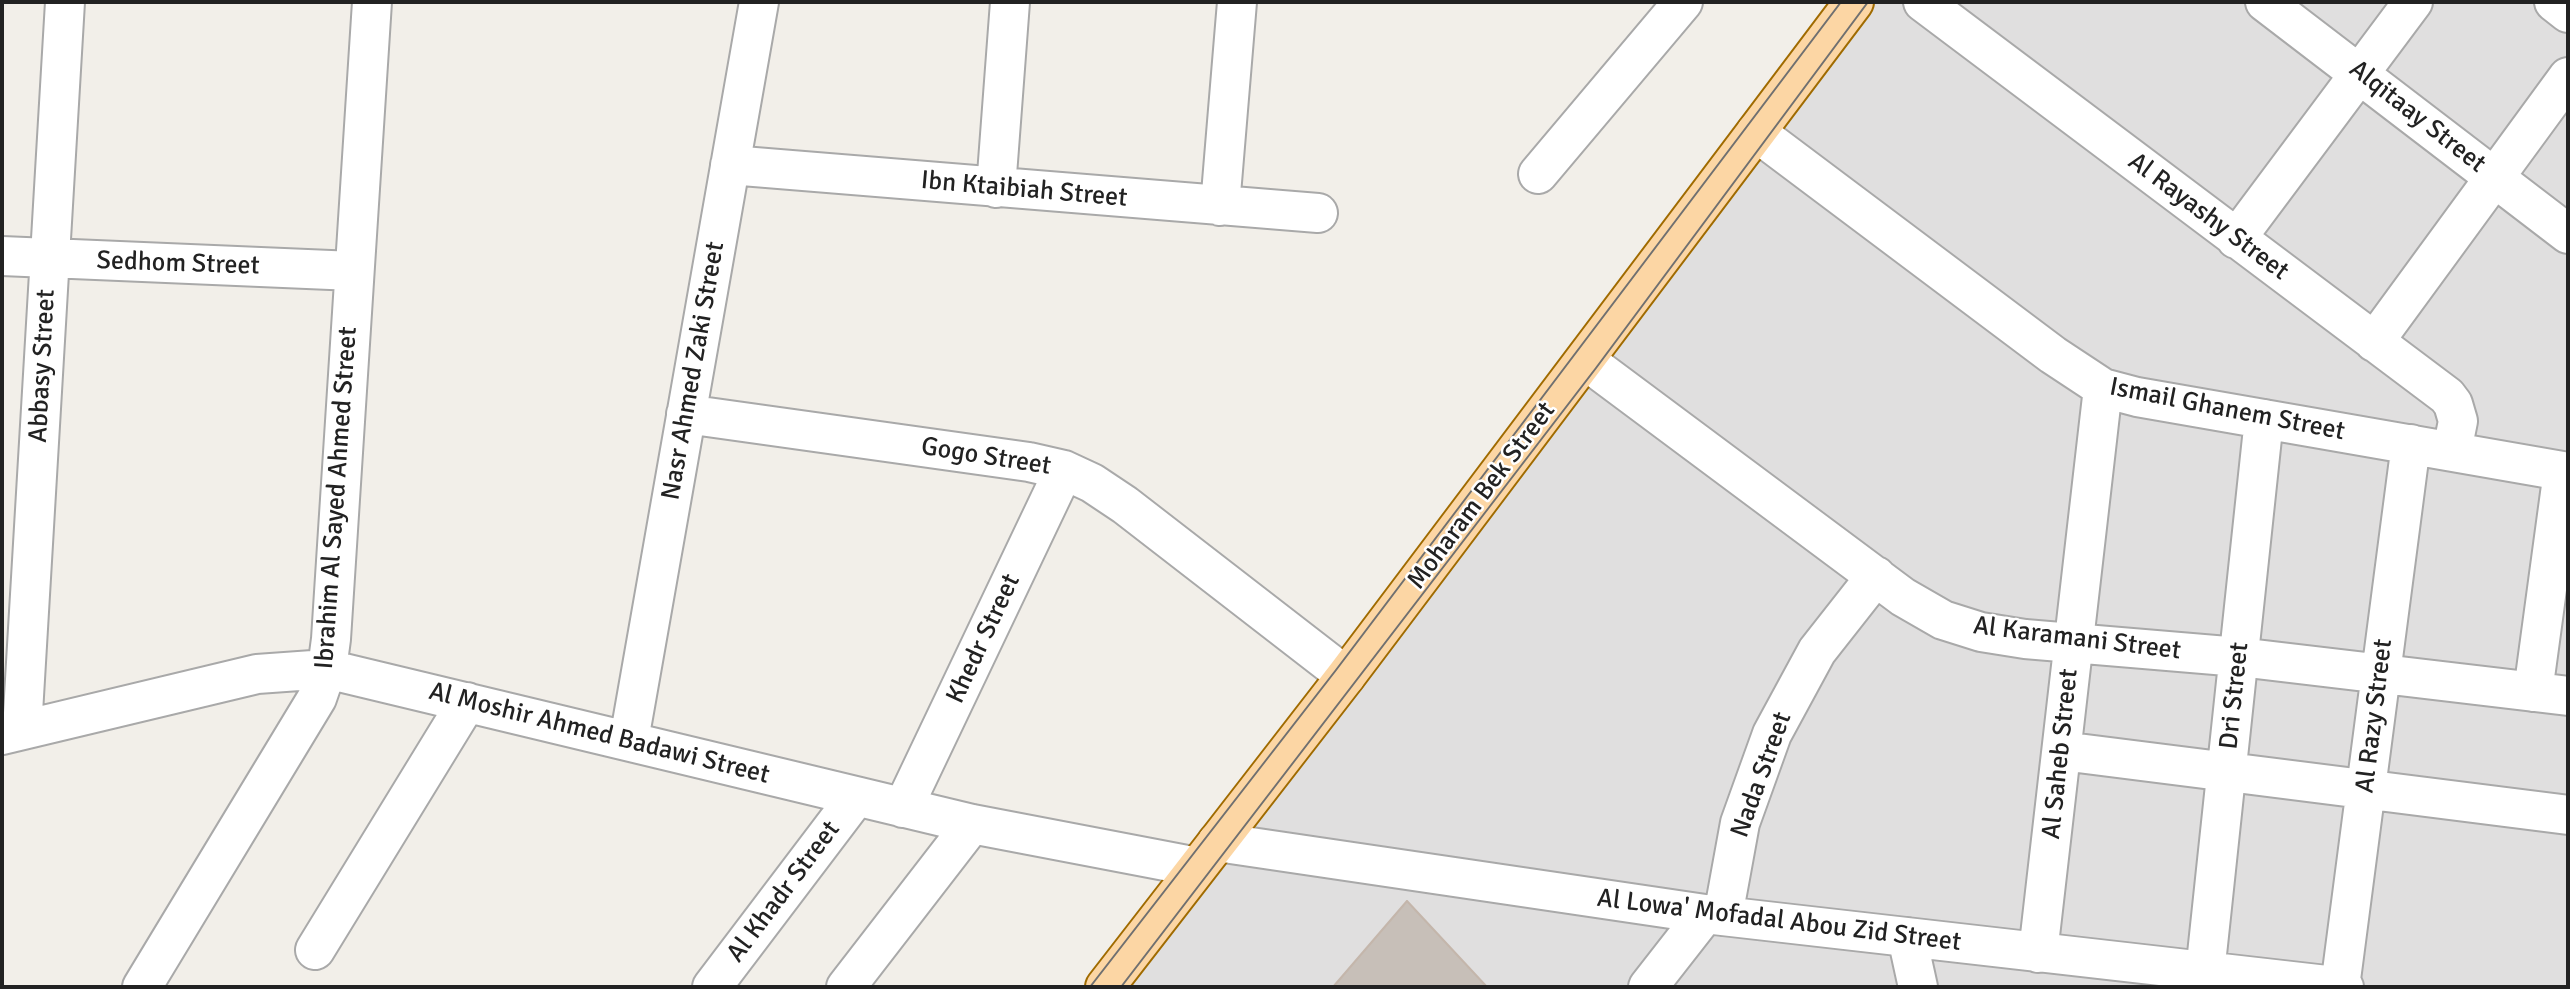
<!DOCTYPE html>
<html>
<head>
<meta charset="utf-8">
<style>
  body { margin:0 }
  #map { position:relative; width:2570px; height:989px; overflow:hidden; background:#f2efe9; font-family:Signika,sans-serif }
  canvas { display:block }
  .frame { position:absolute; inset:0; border:4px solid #222; pointer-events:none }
</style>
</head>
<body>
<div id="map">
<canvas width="2570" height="989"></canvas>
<div class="frame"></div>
</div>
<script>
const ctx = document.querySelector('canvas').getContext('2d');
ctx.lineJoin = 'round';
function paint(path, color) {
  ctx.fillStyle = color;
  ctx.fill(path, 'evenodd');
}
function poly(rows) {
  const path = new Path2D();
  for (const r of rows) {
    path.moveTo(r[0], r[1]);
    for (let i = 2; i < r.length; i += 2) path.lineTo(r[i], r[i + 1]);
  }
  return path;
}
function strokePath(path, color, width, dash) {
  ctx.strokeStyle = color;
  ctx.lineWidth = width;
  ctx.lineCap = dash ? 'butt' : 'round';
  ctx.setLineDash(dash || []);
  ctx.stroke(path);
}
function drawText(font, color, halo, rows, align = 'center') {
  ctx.font = font + ' Signika,sans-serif';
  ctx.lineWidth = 5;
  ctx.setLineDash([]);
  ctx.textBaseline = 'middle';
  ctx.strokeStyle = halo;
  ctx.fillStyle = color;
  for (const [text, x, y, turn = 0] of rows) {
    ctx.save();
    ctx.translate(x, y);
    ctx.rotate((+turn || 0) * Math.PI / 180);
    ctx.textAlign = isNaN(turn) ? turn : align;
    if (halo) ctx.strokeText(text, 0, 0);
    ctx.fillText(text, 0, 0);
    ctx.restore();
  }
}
paint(poly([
  [1877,2,2568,2,2568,987,1120,987,1531,457]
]), '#e0dfdf');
const building = poly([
  [1407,901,1487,987,1333,987,1407,901]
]);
paint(building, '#c7bfb8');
strokePath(building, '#c4b6ab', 2);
const minor = poly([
  [1923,2,2447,396,2453,404,2458,421,2452,451],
  [2265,2,2568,234],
  [2554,2,2568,13],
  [1756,132,2053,355,2103,388,2137,397,2568,472],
  [730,165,1318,213],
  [1538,174,1683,2],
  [996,188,1010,2],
  [1220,206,1237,2],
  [2236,239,2413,2],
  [2,256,354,271],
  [2374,342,2568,77],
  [1585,360,1903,597,1943,620,1981,632,2025,639,2239,657,2568,696],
  [686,414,1029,462,1064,470,1092,483,1125,505,1346,676],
  [2533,692,2563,471],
  [22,730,65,2],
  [2,735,257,674,327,669,972,824,1197,867],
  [629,740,759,2],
  [2062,751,2568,815],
  [903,808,1064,470],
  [1217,842,1705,914,2344,987],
  [1723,916,1740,823,1772,734,1817,651,1876,576],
  [1907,937,1918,987],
  [315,950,467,702],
  [2038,953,2103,388],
  [2205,973,2264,419],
  [142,987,317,698,327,669,331,639,372,2],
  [712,987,856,797],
  [846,987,972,824],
  [1648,987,1705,914],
  [2340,987,2411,444]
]);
const major = poly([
  [1105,987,1346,676,1854,2]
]);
strokePath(minor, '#a9a9a9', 42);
strokePath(major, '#a06b00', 42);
strokePath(minor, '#fff', 38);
strokePath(major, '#fcd6a4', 38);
strokePath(poly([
  [1090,987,1336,670,1841,2],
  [1121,987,1596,368,1868,2]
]), '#707070', 2);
drawText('26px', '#222', '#fff', [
  ["Alqitaay Street",2417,117,38],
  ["Ibn Ktaibiah Street",1024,190,5],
  ["Al Rayashy Street",2208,217,37],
  ["Sedhom Street",178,264,2],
  ["Abbasy Street",43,366,-87],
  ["Nasr Ahmed Zaki Street",694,371,-80],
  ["Ismail Ghanem Street",2227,410,11],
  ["Gogo Street",986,457,9],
  ["Moharam Bek Street",1482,496,-53],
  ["Ibrahim Al Sayed Ahmed Street",337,498,-86],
  ["Khedr Street",984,639,-65],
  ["Al Karamani Street",2077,639,7],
  ["Dri Street",2235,696,-84],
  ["Al Razy Street",2375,716,-83],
  ["Al Moshir Ahmed Badawi Street",599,734,14],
  ["Al Saheb Street",2061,754,-84],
  ["Nada Street",1762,775,-70],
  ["Al Khadr Street",784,892,-53],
  ["Al Lowa' Mofadal Abou Zid Street",1779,921,7]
]);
</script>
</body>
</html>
